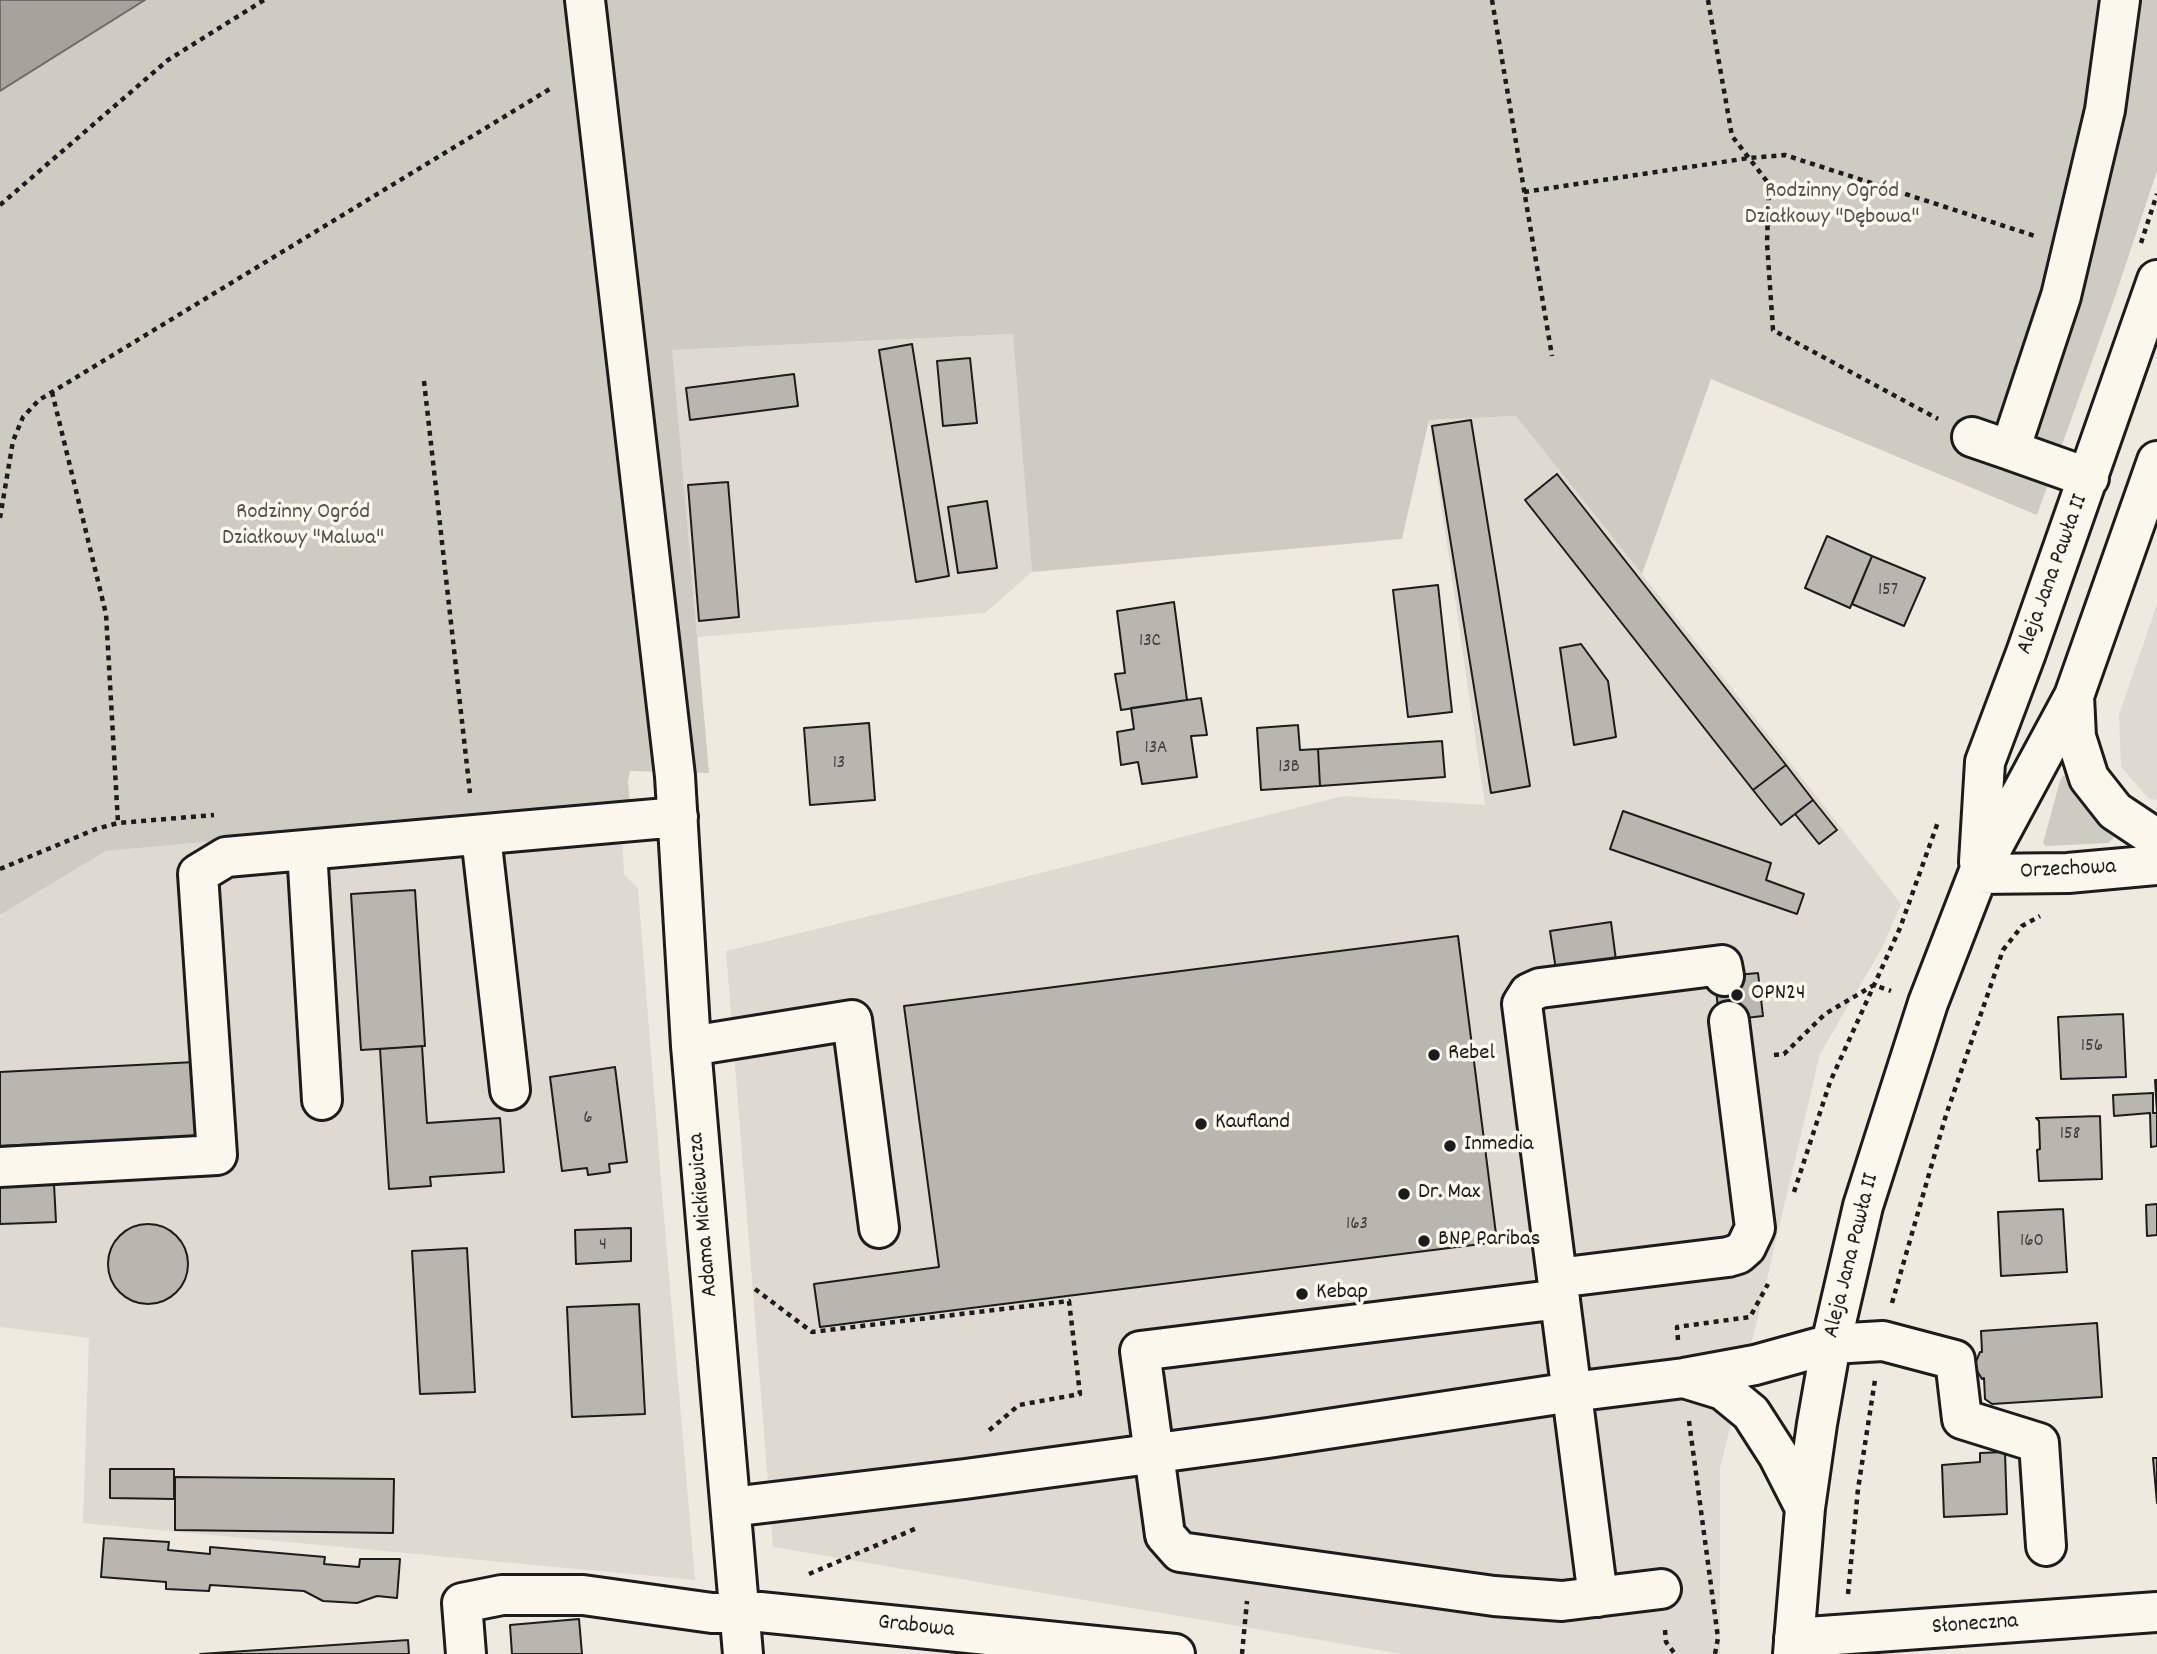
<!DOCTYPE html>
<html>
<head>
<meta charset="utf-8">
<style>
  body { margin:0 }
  canvas { display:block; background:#eeeadf }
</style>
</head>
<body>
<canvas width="2157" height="1654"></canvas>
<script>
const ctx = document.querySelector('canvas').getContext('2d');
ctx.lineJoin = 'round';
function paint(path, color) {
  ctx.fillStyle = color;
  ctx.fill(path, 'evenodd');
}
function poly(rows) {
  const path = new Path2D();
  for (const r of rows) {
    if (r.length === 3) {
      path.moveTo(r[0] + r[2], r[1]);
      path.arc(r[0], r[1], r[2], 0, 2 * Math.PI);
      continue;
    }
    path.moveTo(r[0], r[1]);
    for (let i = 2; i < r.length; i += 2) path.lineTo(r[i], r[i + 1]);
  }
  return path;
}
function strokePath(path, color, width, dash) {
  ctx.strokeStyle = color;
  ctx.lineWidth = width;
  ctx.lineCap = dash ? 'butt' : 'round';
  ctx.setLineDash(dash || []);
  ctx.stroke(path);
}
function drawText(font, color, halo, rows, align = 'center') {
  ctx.font = font + ' Dekko,sans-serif';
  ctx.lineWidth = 7;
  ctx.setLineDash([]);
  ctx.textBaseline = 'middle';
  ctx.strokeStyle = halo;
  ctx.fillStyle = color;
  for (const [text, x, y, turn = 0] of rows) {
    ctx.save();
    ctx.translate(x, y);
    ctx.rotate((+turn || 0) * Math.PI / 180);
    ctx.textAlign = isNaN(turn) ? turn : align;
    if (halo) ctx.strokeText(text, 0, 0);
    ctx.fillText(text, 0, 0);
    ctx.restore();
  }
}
paint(poly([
  [1014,334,1032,572,985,613,697,637,671,350],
  [1516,416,1642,574,1901,904,1882,948,1820,1054,1758,1317,1720,1468,1720,1654,1402,1654,773,1547,726,951,911,906,1343,796,1485,805,1429,420],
  [2157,604,2157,800,2149,799,2121,767,2119,715],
  [621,805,624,874,638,889,662,1193,695,1580,83,1523,89,1338,0,1327,0,915,106,851]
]), '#dedad1');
paint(poly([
  [145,0,2157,0,2157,171,2116,294,2037,515,1711,379,1642,574,1516,416,1429,420,1402,539,1032,572,1013,334,672,350,709,773,630,771,628,781,630,804,106,851,0,915,0,91],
  [2068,775,2093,814,2114,835,2113,839,2108,843,2046,846,2043,843,2060,781,2063,776]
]), '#ceccc2');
const water = poly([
  [0,0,145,0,0,91,0,0]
]);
paint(water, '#a6a39d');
strokePath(water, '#6f6d69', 2);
const building = poly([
  [912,344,949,576,916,582,879,350,912,344],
  [970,358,977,423,943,426,937,361,970,358],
  [794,374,798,406,690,420,686,388,794,374],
  [1471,420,1530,786,1491,793,1432,426,1471,420],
  [1557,474,1786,765,1753,790,1525,500,1557,474],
  [728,482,739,617,699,621,688,485,728,482],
  [987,501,997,568,958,573,948,507,987,501],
  [1827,536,1872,556,1850,608,1805,588,1827,536],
  [1872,556,1925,578,1904,626,1852,604,1872,556],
  [1438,585,1452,712,1408,717,1393,590,1438,585],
  [1174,602,1187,700,1121,710,1115,674,1125,673,1117,611,1174,602],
  [1581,644,1608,681,1616,737,1574,745,1560,648,1581,644],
  [1201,698,1207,735,1191,736,1197,777,1142,784,1138,762,1121,765,1117,732,1134,729,1131,708,1201,698],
  [869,723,875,800,810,805,804,728,869,723],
  [1298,725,1300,750,1318,749,1320,786,1261,790,1257,728,1298,725],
  [1442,741,1445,777,1320,786,1318,749,1442,741],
  [1786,765,1813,800,1781,825,1753,790,1786,765],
  [1813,800,1837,830,1819,844,1795,814,1813,800],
  [1623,811,1771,863,1766,880,1804,894,1797,914,1610,849,1623,811],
  [415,890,425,1046,361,1050,351,894,415,890],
  [1611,922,1617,968,1557,976,1550,931,1611,922],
  [1458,936,1497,1242,820,1327,814,1284,939,1267,904,1006,1458,936],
  [1758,973,1763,1016,1719,1021,1715,977,1758,973],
  [2123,1014,2126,1077,2061,1079,2058,1017,2123,1014],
  [422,1046,427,1123,500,1118,504,1172,430,1177,431,1186,389,1189,380,1049,422,1046],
  [195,1062,199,1136,0,1146,0,1072,195,1062],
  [615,1067,627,1162,609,1164,610,1172,588,1175,587,1168,562,1171,550,1077,615,1067],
  [2155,1080,2157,1080,2157,1146,2151,1147,2150,1113,2114,1116,2113,1095,2153,1093,2153,1113,2157,1113,2155,1080],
  [2100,1116,2102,1179,2039,1181,2037,1150,2040,1149,2039,1121,2036,1118,2100,1116],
  [54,1184,56,1222,0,1224,0,1187,54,1184],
  [2157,1204,2157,1235,2147,1236,2146,1205,2157,1204],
  [2063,1209,2067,1272,2001,1276,1998,1212,2063,1209],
  [148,1264,40],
  [631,1228,631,1261,576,1264,575,1230,631,1228],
  [467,1248,475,1392,420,1394,412,1251,467,1248],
  [639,1304,645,1414,572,1417,567,1307,639,1304],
  [2097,1323,2102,1397,1992,1404,1985,1399,1984,1378,1982,1379,1974,1366,1980,1352,1982,1352,1981,1331,2097,1323],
  [2005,1452,2007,1514,1944,1517,1942,1465,1980,1462,1980,1453,2005,1452],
  [2153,1458,2157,1458,2157,1503,2153,1458],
  [110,1469,174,1469,174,1499,110,1498,110,1469],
  [175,1477,394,1479,393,1533,175,1530,175,1477],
  [104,1538,169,1542,168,1550,210,1554,210,1547,325,1557,324,1564,359,1567,360,1559,400,1559,397,1598,377,1596,357,1603,323,1601,304,1591,210,1585,209,1591,166,1589,166,1582,101,1577,104,1538],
  [579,1619,582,1654,512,1654,510,1625,579,1619],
  [408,1640,409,1654,200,1654,408,1640]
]);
paint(building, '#b9b6af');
strokePath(building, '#1c1c1c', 2);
const minor = poly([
  [585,0,675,776,691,1046,743,1654],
  [1972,437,2010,450],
  [2089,478,2010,450,2061,296,2105,110,2120,0],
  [2074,696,2076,737,2089,778,2115,811,2157,839],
  [481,836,510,1090],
  [307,850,322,1100],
  [1979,862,1985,762,2026,653,2157,280],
  [1978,874,2068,873,2157,865],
  [691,1046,852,1020,879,1228],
  [0,1167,217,1155,198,874,226,857,678,817],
  [1557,1278,1728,1257,1738,1254,1746,1247,1755,1228,1729,1021],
  [1560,1299,1140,1351,1165,1535,1180,1552,1494,1596,1562,1601,1661,1589],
  [1684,1378,1723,1390,1751,1413,1778,1455,1805,1508],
  [731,1507,965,1479,1268,1438,1572,1392,1684,1378,1755,1365,1831,1344,1883,1341,1955,1360,1962,1419,2039,1443,2046,1546],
  [1598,1597,1522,1004,1529,993,1540,988,1722,965,1724,976],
  [1794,1638,2157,1612],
  [466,1654,462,1603,502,1595,583,1595,712,1613,760,1612,1175,1654],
  [1793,1654,1805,1508,1817,1424,1831,1344,1863,1206,1928,1003,1978,874,2074,696,2157,461]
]);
strokePath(minor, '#1c1c1c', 44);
strokePath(poly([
  [1492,0,1552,356],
  [1708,0,1732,136,1769,184,1767,243,1773,330,1938,419],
  [1524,192,1749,158,1785,155,2035,236],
  [0,205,168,60,264,0],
  [2141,243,2157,194],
  [424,381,470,793],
  [52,392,106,614,118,823],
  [0,518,13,441,23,417,39,400,553,87],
  [0,869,96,829,118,823,214,815],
  [1774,1055,1784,1054,1825,1014,1874,985,1891,991],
  [1794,1192,1830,1082,1900,928,1938,822],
  [755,1289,812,1332,1069,1301,1080,1394,1019,1405,986,1433],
  [1892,1303,1946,1115,2003,950,2022,926,2040,916],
  [1678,1340,1677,1327,1750,1317,1768,1284],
  [1689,1421,1718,1638,1715,1654],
  [809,1574,917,1528],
  [1848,1594,1858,1489,1875,1380],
  [1665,1630,1666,1642,1675,1654],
  [1242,1654,1247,1601]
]), '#1c1c1c', 4.5, [5, 5]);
strokePath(minor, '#fbf7ec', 38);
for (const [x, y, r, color] of [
  [1737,995,7,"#1c1c1c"],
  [1434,1055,7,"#1c1c1c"],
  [1201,1124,7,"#1c1c1c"],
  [1450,1146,7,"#1c1c1c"],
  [1404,1194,7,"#1c1c1c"],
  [1424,1241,7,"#1c1c1c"],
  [1302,1294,7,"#1c1c1c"]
]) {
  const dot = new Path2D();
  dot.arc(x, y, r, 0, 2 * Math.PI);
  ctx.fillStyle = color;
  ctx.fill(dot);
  strokePath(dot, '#fbf7ec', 2.5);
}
drawText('19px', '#434241', null, [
  ["157",1888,591],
  ["13C",1150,642],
  ["13A",1156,749],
  ["13",839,764],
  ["13B",1289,768],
  ["156",2092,1047],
  ["6",588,1119],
  ["158",2070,1135],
  ["163",1357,1225],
  ["160",2032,1242],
  ["4",603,1246]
]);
drawText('23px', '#51514e', '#fbf7ec', [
  ["Rodzinny Ogród",1832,193],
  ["Działkowy \"Dębowa\"",1832,219],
  ["Rodzinny Ogród",303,514],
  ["Działkowy \"Malwa\"",303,540]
]);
drawText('23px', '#1c1c1c', '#fbf7ec', [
  ["Aleja Jana Pawła II",2054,575,-70],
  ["Orzechowa",2068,871,-3],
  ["Adama Mickiewicza",705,1215,-95],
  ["Aleja Jana Pawła II",1853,1256,-76],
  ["Słoneczna",1975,1626,-4],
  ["Grabowa",916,1628,6]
]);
drawText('23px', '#1c1c1c', '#fbf7ec', [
  ["OPN24",1751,995],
  ["Rebel",1448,1055],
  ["Kaufland",1215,1124],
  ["Inmedia",1464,1146],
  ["Dr. Max",1418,1194],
  ["BNP Paribas",1438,1241],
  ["Kebap",1316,1294]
], 'left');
</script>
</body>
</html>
